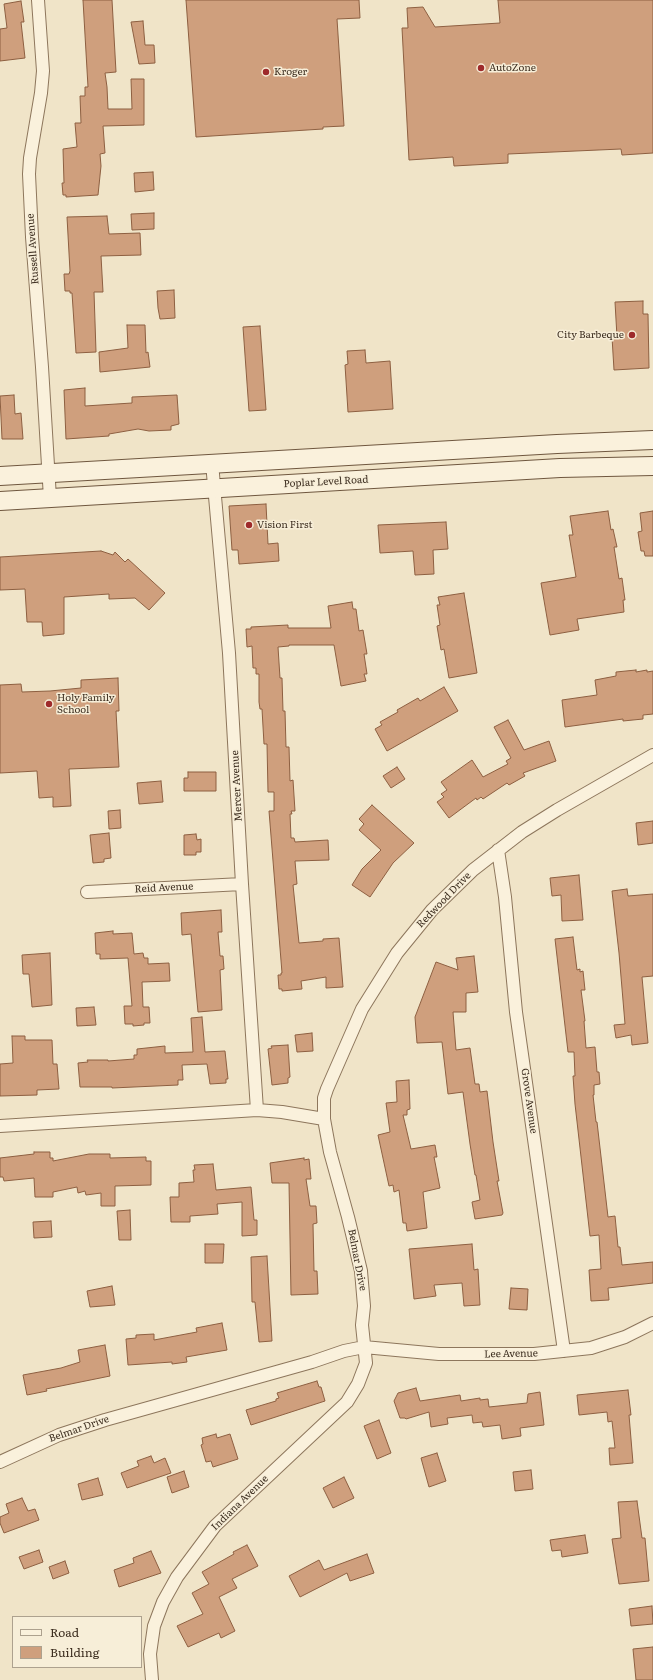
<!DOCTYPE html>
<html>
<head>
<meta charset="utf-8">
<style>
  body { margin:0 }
  #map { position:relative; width:653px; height:1680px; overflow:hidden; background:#f0e4c8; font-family:Literata,serif }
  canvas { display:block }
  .legend { position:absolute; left:12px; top:1616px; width:130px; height:52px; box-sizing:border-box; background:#f7eed8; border:1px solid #ada18e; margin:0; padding:5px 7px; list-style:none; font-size:12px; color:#3d2e20 }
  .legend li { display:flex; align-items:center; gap:8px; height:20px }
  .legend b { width:20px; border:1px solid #ada18e }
</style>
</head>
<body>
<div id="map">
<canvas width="653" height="1680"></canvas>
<ul class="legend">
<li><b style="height:5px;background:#faf1dc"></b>Road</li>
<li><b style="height:11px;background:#cf9f7d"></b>Building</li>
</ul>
</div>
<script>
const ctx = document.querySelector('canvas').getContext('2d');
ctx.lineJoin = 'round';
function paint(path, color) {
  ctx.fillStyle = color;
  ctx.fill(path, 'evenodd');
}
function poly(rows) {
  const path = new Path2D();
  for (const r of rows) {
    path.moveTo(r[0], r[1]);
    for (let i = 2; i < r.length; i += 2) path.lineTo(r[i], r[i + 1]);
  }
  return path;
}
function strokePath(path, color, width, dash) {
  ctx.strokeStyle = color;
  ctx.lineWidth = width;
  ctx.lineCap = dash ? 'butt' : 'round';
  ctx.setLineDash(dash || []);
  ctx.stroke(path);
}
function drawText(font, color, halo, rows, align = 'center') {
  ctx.font = font + ' Literata,serif';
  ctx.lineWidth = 3;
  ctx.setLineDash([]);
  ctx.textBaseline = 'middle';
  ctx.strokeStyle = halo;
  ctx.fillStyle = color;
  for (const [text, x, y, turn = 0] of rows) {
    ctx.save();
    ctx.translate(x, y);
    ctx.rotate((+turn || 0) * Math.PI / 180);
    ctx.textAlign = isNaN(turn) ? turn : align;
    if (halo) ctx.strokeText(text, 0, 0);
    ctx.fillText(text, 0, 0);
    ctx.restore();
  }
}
const building = poly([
  [83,0,112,0,116,72,105,73,107,87,108,109,132,109,131,79,144,79,144,125,103,126,105,153,100,154,101,166,98,195,66,197,66,195,63,195,62,183,64,183,63,149,77,147,75,123,81,123,80,96,85,96,85,87,88,87,83,0],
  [186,0,359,0,360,18,337,19,344,126,323,127,323,129,196,137,186,0],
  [498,0,653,0,653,153,622,155,621,149,508,154,508,163,454,166,453,157,409,160,402,28,408,28,407,8,423,7,435,27,500,23,498,0],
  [21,1,24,22,21,22,25,58,0,61,0,29,7,28,4,4,21,1],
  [143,21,145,45,154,45,155,63,139,64,131,22,143,21],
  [153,172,154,190,135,192,134,173,153,172],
  [154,213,154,229,132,230,131,214,154,213],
  [107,216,109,234,140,233,141,255,101,256,103,292,94,292,96,352,76,353,72,293,70,293,70,291,65,291,64,274,69,274,70,271,67,217,107,216],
  [174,290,175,318,160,319,158,308,157,291,174,290],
  [643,301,643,314,648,314,649,368,614,370,612,337,617,337,615,302,643,301],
  [127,325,145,325,146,353,148,352,150,367,100,372,99,352,128,348,127,325],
  [260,326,266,410,249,411,243,327,260,326],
  [365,350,366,363,390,361,393,409,348,412,345,365,348,364,347,351,365,350],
  [85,388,85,406,132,403,132,397,177,395,179,424,171,426,171,430,149,431,138,429,109,434,109,436,66,439,64,390,85,388],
  [14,395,15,414,21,413,23,439,2,439,0,396,14,395],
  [266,504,268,544,278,543,279,561,239,564,238,550,232,550,229,506,266,504],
  [608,511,611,530,613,529,617,547,614,547,619,579,622,578,625,600,623,600,624,612,577,619,579,630,550,635,541,583,576,577,569,535,573,535,570,516,608,511],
  [653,511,653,556,645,556,644,551,641,551,638,532,642,531,640,513,653,511],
  [446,522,448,549,433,550,434,574,415,575,413,551,380,553,378,525,446,522],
  [101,551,113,555,115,552,125,562,128,559,165,593,149,610,135,598,109,599,109,594,64,597,64,634,43,636,42,622,27,622,25,589,0,590,0,557,101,551],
  [464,593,477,673,449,678,444,649,441,650,437,626,440,625,437,605,440,605,438,597,464,593],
  [352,602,353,609,356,609,359,631,363,630,367,654,364,654,367,674,364,674,366,681,341,686,334,645,289,645,289,646,278,647,280,678,282,678,283,711,285,711,286,747,289,747,290,781,293,780,295,811,291,811,292,814,290,814,291,838,294,838,295,842,328,840,329,860,295,861,297,884,293,885,299,943,323,941,323,939,339,938,343,987,326,988,326,977,301,981,302,989,282,991,282,989,279,989,278,975,281,975,281,973,282,973,269,811,274,811,274,792,268,792,267,744,264,744,262,709,260,709,259,702,259,674,256,674,256,668,253,668,252,646,247,647,246,629,251,629,251,627,288,625,288,628,331,628,328,606,352,602],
  [636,670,636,672,647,670,647,672,653,671,653,714,643,715,643,719,623,721,623,719,565,727,562,700,597,695,595,680,616,676,616,672,636,670],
  [118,678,119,711,116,711,119,767,69,769,71,806,53,807,53,797,39,798,37,771,0,773,0,685,21,684,22,692,50,691,81,688,81,680,118,678],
  [444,687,458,711,387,751,375,729,382,725,380,722,398,712,397,710,418,698,420,701,444,687],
  [508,720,524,750,549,741,556,761,523,773,525,776,509,785,507,783,483,799,481,797,477,800,476,798,449,818,437,802,444,797,441,794,447,790,441,782,472,760,483,777,508,764,506,761,511,758,494,727,508,720],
  [397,767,405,779,391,788,383,776,397,767],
  [188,772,216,772,216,791,184,791,184,778,188,778,188,772],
  [161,781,163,802,139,804,137,783,161,781],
  [372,805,414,843,393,863,370,897,352,885,362,869,381,850,359,830,364,824,359,819,372,805],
  [120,810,121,828,109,829,108,811,120,810],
  [653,821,653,843,638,845,636,823,653,821],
  [109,833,111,858,104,859,104,862,93,863,90,835,109,833],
  [196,834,197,840,201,839,201,852,196,852,196,855,184,855,184,835,196,834],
  [579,875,583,920,562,921,561,895,552,896,550,878,579,875],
  [627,889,628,896,653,894,653,976,642,977,648,1043,632,1045,631,1035,616,1038,614,1025,625,1024,619,953,612,891,627,889],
  [221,910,222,932,218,932,220,956,223,956,224,969,220,970,222,1010,198,1012,191,934,182,935,181,913,221,910],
  [113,931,113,934,132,933,134,954,143,953,144,958,148,958,148,964,169,963,170,981,142,982,143,1007,149,1007,150,1023,144,1023,144,1025,133,1026,133,1024,125,1024,124,1006,132,1006,128,958,100,959,100,954,96,954,95,933,113,931],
  [573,937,577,970,580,969,580,972,583,971,585,990,581,990,585,1021,584,1021,586,1048,595,1047,597,1072,599,1072,600,1084,594,1085,594,1095,593,1095,596,1122,597,1122,608,1217,615,1216,618,1247,620,1247,622,1265,653,1262,653,1283,608,1288,609,1300,591,1301,589,1270,601,1269,599,1235,590,1236,575,1104,573,1076,575,1076,574,1052,568,1052,555,939,573,937],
  [50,953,52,1005,32,1007,29,974,23,974,22,955,50,953],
  [474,956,478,992,466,993,466,1012,453,1012,456,1050,470,1048,475,1084,479,1084,480,1092,487,1091,493,1142,499,1181,497,1181,503,1213,502,1215,475,1219,472,1202,480,1200,476,1175,475,1175,470,1144,463,1092,448,1094,442,1042,417,1043,415,1017,436,962,458,970,456,958,474,956],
  [94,1007,96,1025,77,1026,76,1008,94,1007],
  [202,1017,205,1052,225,1051,228,1079,226,1079,226,1083,210,1084,207,1064,182,1065,183,1080,178,1080,178,1085,112,1088,112,1087,80,1087,78,1063,88,1062,87,1060,108,1060,108,1061,134,1059,134,1055,137,1055,137,1049,165,1046,165,1053,193,1052,191,1018,202,1017],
  [312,1033,313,1051,297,1052,295,1035,312,1033],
  [12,1036,25,1036,25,1040,52,1040,53,1064,57,1064,59,1089,37,1090,37,1095,0,1096,0,1064,13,1063,12,1036],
  [288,1045,290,1077,288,1078,288,1083,272,1085,268,1049,272,1048,271,1046,288,1045],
  [409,1080,410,1109,407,1110,407,1115,403,1115,411,1149,435,1145,437,1157,434,1157,440,1188,423,1192,427,1228,407,1231,406,1223,403,1223,399,1190,394,1192,393,1185,389,1186,378,1135,390,1132,386,1103,397,1102,396,1081,409,1080],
  [34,1152,50,1152,50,1158,53,1158,53,1161,89,1154,110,1154,110,1158,146,1157,146,1161,151,1161,151,1185,115,1186,115,1206,101,1206,101,1193,86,1195,85,1191,78,1193,77,1187,53,1192,53,1197,35,1197,34,1178,4,1181,3,1177,0,1177,0,1158,34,1154,34,1152],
  [304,1158,304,1160,309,1159,311,1179,306,1179,310,1206,316,1206,317,1223,313,1224,314,1271,317,1271,318,1294,291,1295,289,1183,272,1183,270,1163,304,1158],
  [213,1164,216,1190,251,1187,254,1220,257,1220,257,1235,242,1236,242,1202,217,1204,218,1214,190,1216,190,1222,171,1222,170,1197,179,1197,179,1183,194,1182,193,1170,195,1170,194,1165,213,1164],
  [130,1210,131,1240,119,1240,117,1211,130,1210],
  [51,1221,52,1237,34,1238,33,1222,51,1221],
  [205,1244,224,1244,223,1263,205,1263,205,1244],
  [472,1244,474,1270,478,1269,480,1305,464,1306,462,1283,434,1285,436,1296,414,1299,409,1249,472,1244],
  [267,1256,272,1341,259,1342,255,1302,252,1302,251,1257,267,1256],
  [112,1286,115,1305,90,1307,87,1291,112,1286],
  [511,1288,528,1289,527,1310,509,1309,511,1288],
  [222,1323,227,1350,186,1357,187,1362,172,1364,172,1362,128,1365,126,1339,136,1338,136,1335,154,1334,154,1340,197,1332,196,1328,222,1323],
  [105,1345,110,1376,46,1389,47,1391,27,1395,23,1375,61,1368,80,1362,78,1350,105,1345],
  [317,1381,319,1387,321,1387,325,1401,251,1425,246,1410,276,1401,276,1399,279,1398,277,1393,317,1381],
  [416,1388,420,1401,460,1395,461,1401,480,1398,480,1400,488,1399,489,1407,527,1403,528,1394,540,1392,544,1425,520,1428,521,1436,502,1439,500,1425,483,1427,482,1422,473,1423,472,1415,447,1418,448,1424,431,1427,429,1412,406,1419,405,1418,400,1418,394,1401,398,1393,416,1388],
  [628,1390,631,1415,629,1415,633,1463,610,1465,609,1448,615,1448,612,1421,608,1422,607,1412,579,1415,577,1395,628,1390],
  [379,1420,391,1453,377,1459,364,1426,379,1420],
  [216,1434,217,1438,230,1434,238,1459,213,1467,211,1461,206,1462,201,1445,203,1444,202,1438,216,1434],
  [437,1453,446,1481,429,1487,421,1458,437,1453],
  [151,1456,154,1463,165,1458,171,1473,127,1488,121,1473,139,1466,137,1461,151,1456],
  [531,1470,533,1489,515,1491,513,1472,531,1470],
  [184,1471,189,1487,172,1493,167,1477,184,1471],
  [344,1477,354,1498,333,1508,323,1488,344,1477],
  [98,1478,103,1495,82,1500,78,1484,98,1478],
  [22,1498,28,1511,35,1509,39,1520,4,1533,0,1523,0,1517,9,1513,6,1504,22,1498],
  [637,1501,642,1538,645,1538,649,1581,619,1584,612,1539,621,1538,618,1502,637,1501],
  [585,1535,588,1553,562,1557,561,1550,552,1551,550,1540,585,1535],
  [247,1545,258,1566,232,1579,237,1588,219,1597,235,1631,221,1638,219,1633,188,1647,177,1626,203,1614,192,1593,209,1584,202,1572,234,1554,233,1552,247,1545],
  [39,1550,43,1562,24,1569,19,1557,39,1550],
  [151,1551,161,1573,119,1587,114,1570,134,1563,133,1558,151,1551],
  [367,1554,374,1573,350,1581,347,1573,300,1597,289,1576,319,1560,324,1570,367,1554],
  [65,1561,69,1573,53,1579,49,1567,65,1561],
  [652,1606,653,1624,631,1626,629,1609,652,1606],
  [653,1647,653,1680,636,1680,633,1649,653,1647]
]);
paint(building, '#cf9f7d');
strokePath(building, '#8d5f41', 1);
const minor = poly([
  [38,0,43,71,41,93,30,158,29,174,32,237,42,367,50,498],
  [212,463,229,653,242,884,257,1110],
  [498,850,505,897,516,1012,564,1351],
  [87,892,242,884],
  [0,1126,257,1110,282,1112,324,1119],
  [0,1462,59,1435,105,1420,312,1362,344,1351,364,1347,439,1354,534,1354,591,1348,625,1337,653,1323],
  [152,1680,150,1654,154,1626,163,1602,177,1577,215,1526,347,1402,358,1384,366,1363,362,1325,364,1306,361,1271,348,1217,330,1152,324,1119,324,1098,327,1089,362,1009,397,953,432,910,473,870,522,832,557,810,653,755]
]);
const secondary = poly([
  [0,476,557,444,653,440],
  [0,501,560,468,653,466]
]);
strokePath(minor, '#8d765c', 14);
strokePath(secondary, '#6f573f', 20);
strokePath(minor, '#faf1dc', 12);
strokePath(secondary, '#faf1dc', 18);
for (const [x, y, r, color] of [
  [481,68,4,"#9e2a2b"],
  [266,72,4,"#9e2a2b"],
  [632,335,4,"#9e2a2b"],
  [249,525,4,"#9e2a2b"],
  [49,704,4,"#9e2a2b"]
]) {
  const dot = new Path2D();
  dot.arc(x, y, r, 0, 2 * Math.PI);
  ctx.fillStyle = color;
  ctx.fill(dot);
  strokePath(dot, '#f7eed8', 1.5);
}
drawText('10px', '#3d2e20', '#f7eed8', [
  ["AutoZone",489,68],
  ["Kroger",274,72],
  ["City Barbeque",624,335,"right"],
  ["Vision First",257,525],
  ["Holy Family",57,698],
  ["School",57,710]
], 'left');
drawText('10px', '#3d2e20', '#f7eed8', [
  ["Russell Avenue",33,249,-94],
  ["Poplar Level Road",326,482,-3],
  ["Mercer Avenue",237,786,-93],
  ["Reid Avenue",164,888,-3],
  ["Redwood Drive",444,900,-46],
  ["Grove Avenue",529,1101,82],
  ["Belmar Drive",357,1260,79],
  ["Lee Avenue",511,1354,-1],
  ["Belmar Drive",79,1429,-19],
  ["Indiana Avenue",240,1503,-44]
]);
</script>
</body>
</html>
